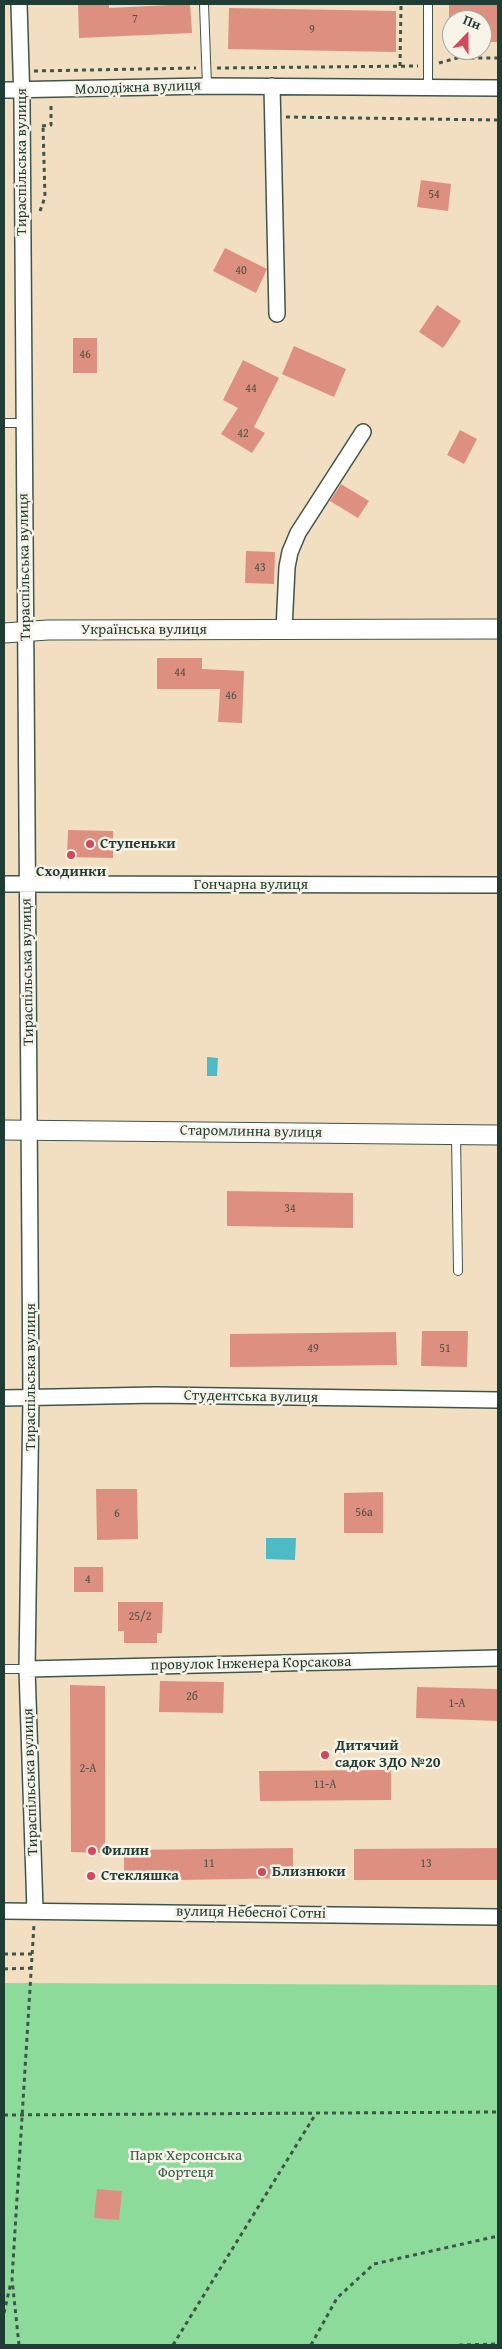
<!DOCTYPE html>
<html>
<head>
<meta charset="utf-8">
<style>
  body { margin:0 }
  #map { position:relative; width:502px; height:2349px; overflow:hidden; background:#f2dfc2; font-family:"Gentium Book Plus",serif }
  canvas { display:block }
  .frame { position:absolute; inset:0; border:5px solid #1f3d34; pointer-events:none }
  .north { position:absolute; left:442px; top:10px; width:50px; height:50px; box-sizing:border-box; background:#f7f3e8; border:1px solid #a1aaa0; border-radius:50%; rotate:22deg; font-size:14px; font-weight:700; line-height:20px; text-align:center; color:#1f3d34 }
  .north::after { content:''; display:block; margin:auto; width:18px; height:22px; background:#d1495b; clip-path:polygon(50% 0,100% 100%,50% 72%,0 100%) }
</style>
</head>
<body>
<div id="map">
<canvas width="502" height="2349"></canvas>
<div class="frame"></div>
<div class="north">Пн</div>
</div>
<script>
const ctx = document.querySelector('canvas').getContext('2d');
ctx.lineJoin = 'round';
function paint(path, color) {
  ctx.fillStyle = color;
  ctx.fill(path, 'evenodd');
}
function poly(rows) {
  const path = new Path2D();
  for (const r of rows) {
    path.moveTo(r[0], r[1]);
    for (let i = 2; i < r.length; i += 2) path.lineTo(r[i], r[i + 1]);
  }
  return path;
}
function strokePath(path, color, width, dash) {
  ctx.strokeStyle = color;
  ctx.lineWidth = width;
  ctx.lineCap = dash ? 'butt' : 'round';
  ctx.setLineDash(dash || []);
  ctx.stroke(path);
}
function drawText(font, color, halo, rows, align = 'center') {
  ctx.font = font + ' "Gentium Book Plus",serif';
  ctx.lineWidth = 5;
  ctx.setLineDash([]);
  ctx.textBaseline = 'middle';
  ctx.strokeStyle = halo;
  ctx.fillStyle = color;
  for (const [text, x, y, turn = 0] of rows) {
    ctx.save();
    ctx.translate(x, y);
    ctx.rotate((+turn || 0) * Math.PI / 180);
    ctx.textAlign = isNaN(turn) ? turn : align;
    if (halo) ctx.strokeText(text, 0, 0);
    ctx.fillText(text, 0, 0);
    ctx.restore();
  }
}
paint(poly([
  [4,1983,498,1985,498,2345,4,2345]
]), '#8ddb9a');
paint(poly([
  [207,1057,218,1058,217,1076,207,1076],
  [266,1538,296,1538,295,1560,266,1559]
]), '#4dbac6');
paint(poly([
  [78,4,109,4,109,8,190,4,192,33,79,38],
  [449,4,498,4,498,42,482,42,482,20,449,20],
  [229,8,396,11,396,52,228,49],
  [421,180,451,184,448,211,417,207],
  [225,248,267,269,256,293,213,271],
  [437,305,461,321,443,348,419,332],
  [73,338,97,338,97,373,73,373],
  [294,346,346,369,334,397,282,374],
  [243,360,279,378,254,427,265,433,252,453,221,434,238,408,223,400],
  [460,430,477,439,464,464,447,455],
  [341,484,369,501,358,518,330,501],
  [246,551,275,552,274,584,245,583],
  [157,658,202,658,202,669,244,671,242,723,218,722,220,689,157,689],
  [68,830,113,831,113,858,67,857],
  [227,1191,353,1193,353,1228,227,1226],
  [422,1331,468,1331,467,1367,421,1366],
  [396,1332,397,1365,230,1367,230,1334],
  [96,1489,137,1489,138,1539,97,1540],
  [383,1492,383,1533,344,1533,344,1493],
  [74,1567,103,1567,103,1592,74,1592],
  [118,1602,163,1602,162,1633,157,1633,157,1643,124,1643,124,1631,118,1631],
  [160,1681,224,1682,223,1713,159,1712],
  [70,1685,105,1686,105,1853,71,1852],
  [417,1687,498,1689,498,1721,416,1718],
  [391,1770,391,1800,260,1801,259,1771],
  [293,1848,293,1878,124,1881,124,1850],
  [498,1848,498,1880,354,1880,354,1849],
  [97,2189,122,2191,119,2220,94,2218]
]), '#dd9080');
const service = poly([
  [204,4,207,86],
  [428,86,428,4],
  [4,423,23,423],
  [456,1134,458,1271],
  [4,1669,27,1669]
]);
const minor = poly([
  [19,4,22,102,31,1397,27,1669,35,1910],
  [272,86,277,314],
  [4,90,207,86,498,88],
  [284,630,287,567,290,552,298,533,363,432],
  [4,884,498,885],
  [4,1398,156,1395,498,1400],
  [27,1669,498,1658],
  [4,1911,498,1917]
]);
const tertiary = poly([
  [4,633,48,630,498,629],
  [4,1130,498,1135]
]);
strokePath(service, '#3f5549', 10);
strokePath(minor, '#3f5549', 18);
strokePath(tertiary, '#3f5549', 21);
strokePath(poly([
  [439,63,457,58,498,58],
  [400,66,401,4],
  [217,68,418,66],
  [34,71,196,68],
  [286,117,498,120],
  [42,126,51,125,51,104],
  [40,211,45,197,43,126],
  [4,1954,32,1954],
  [4,1969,32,1968],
  [4,2115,498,2112],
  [4,2313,11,2282],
  [19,2345,12,2279,34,1924],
  [173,2345,315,2115],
  [311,2345,337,2298,374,2264,498,2236],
  [459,2345,498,2344]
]), '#3f5549', 3, [4, 4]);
strokePath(service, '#fff', 8);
strokePath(minor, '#fff', 15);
strokePath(tertiary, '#fff', 19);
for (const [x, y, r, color] of [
  [90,844,5,"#d1495b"],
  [71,855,5,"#d1495b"],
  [325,1755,5,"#d1495b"],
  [92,1851,5,"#d1495b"],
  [262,1872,5,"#d1495b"],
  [91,1876,5,"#d1495b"]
]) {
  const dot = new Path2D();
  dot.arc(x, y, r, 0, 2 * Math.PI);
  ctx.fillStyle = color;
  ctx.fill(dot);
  strokePath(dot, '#f7f3e8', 2);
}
drawText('12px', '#4e5247', null, [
  ["7",135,20],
  ["9",312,30],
  ["54",434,195],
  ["40",241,271],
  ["46",85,355],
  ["44",251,389],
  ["42",243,434],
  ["43",260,568],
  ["44",180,673],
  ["46",231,696],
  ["34",290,1209],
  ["49",313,1349],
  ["51",445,1349],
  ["56а",364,1513],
  ["6",117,1514],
  ["4",88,1580],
  ["25/2",140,1617],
  ["2б",192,1697],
  ["1-А",457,1704],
  ["2-А",88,1769],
  ["11-А",325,1785],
  ["11",209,1864],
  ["13",426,1864]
]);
drawText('15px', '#1f3d34', '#f7f3e8', [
  ["Молодіжна вулиця",138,88,-2],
  ["Тираспільська вулиця",22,162,-90],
  ["Тираспільська вулиця",25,567,-91],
  ["Українська вулиця",144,630],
  ["Гончарна вулиця",251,885],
  ["Тираспільська вулиця",28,972,-91],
  ["Старомлинна вулиця",251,1132,1],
  ["Тираспільська вулиця",31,1377,-90],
  ["Студентська вулиця",251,1397,1],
  ["провулок Інженера Корсакова",251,1664,-1],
  ["Тираспільська вулиця",31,1782,-92],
  ["вулиця Небесної Сотні",251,1913,1]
]);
drawText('bold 15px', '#1f3d34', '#f7f3e8', [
  ["Ступеньки",100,844],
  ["Сходинки",71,872,"center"],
  ["Дитячий",335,1746],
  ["садок ЗДО №20",335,1763],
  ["Филин",102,1851],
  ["Близнюки",272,1872],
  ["Стекляшка",101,1876]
], 'left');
drawText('15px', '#355d48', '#f7f3e8', [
  ["Парк Херсонська",186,2156],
  ["Фортеця",186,2173]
]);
</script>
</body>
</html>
